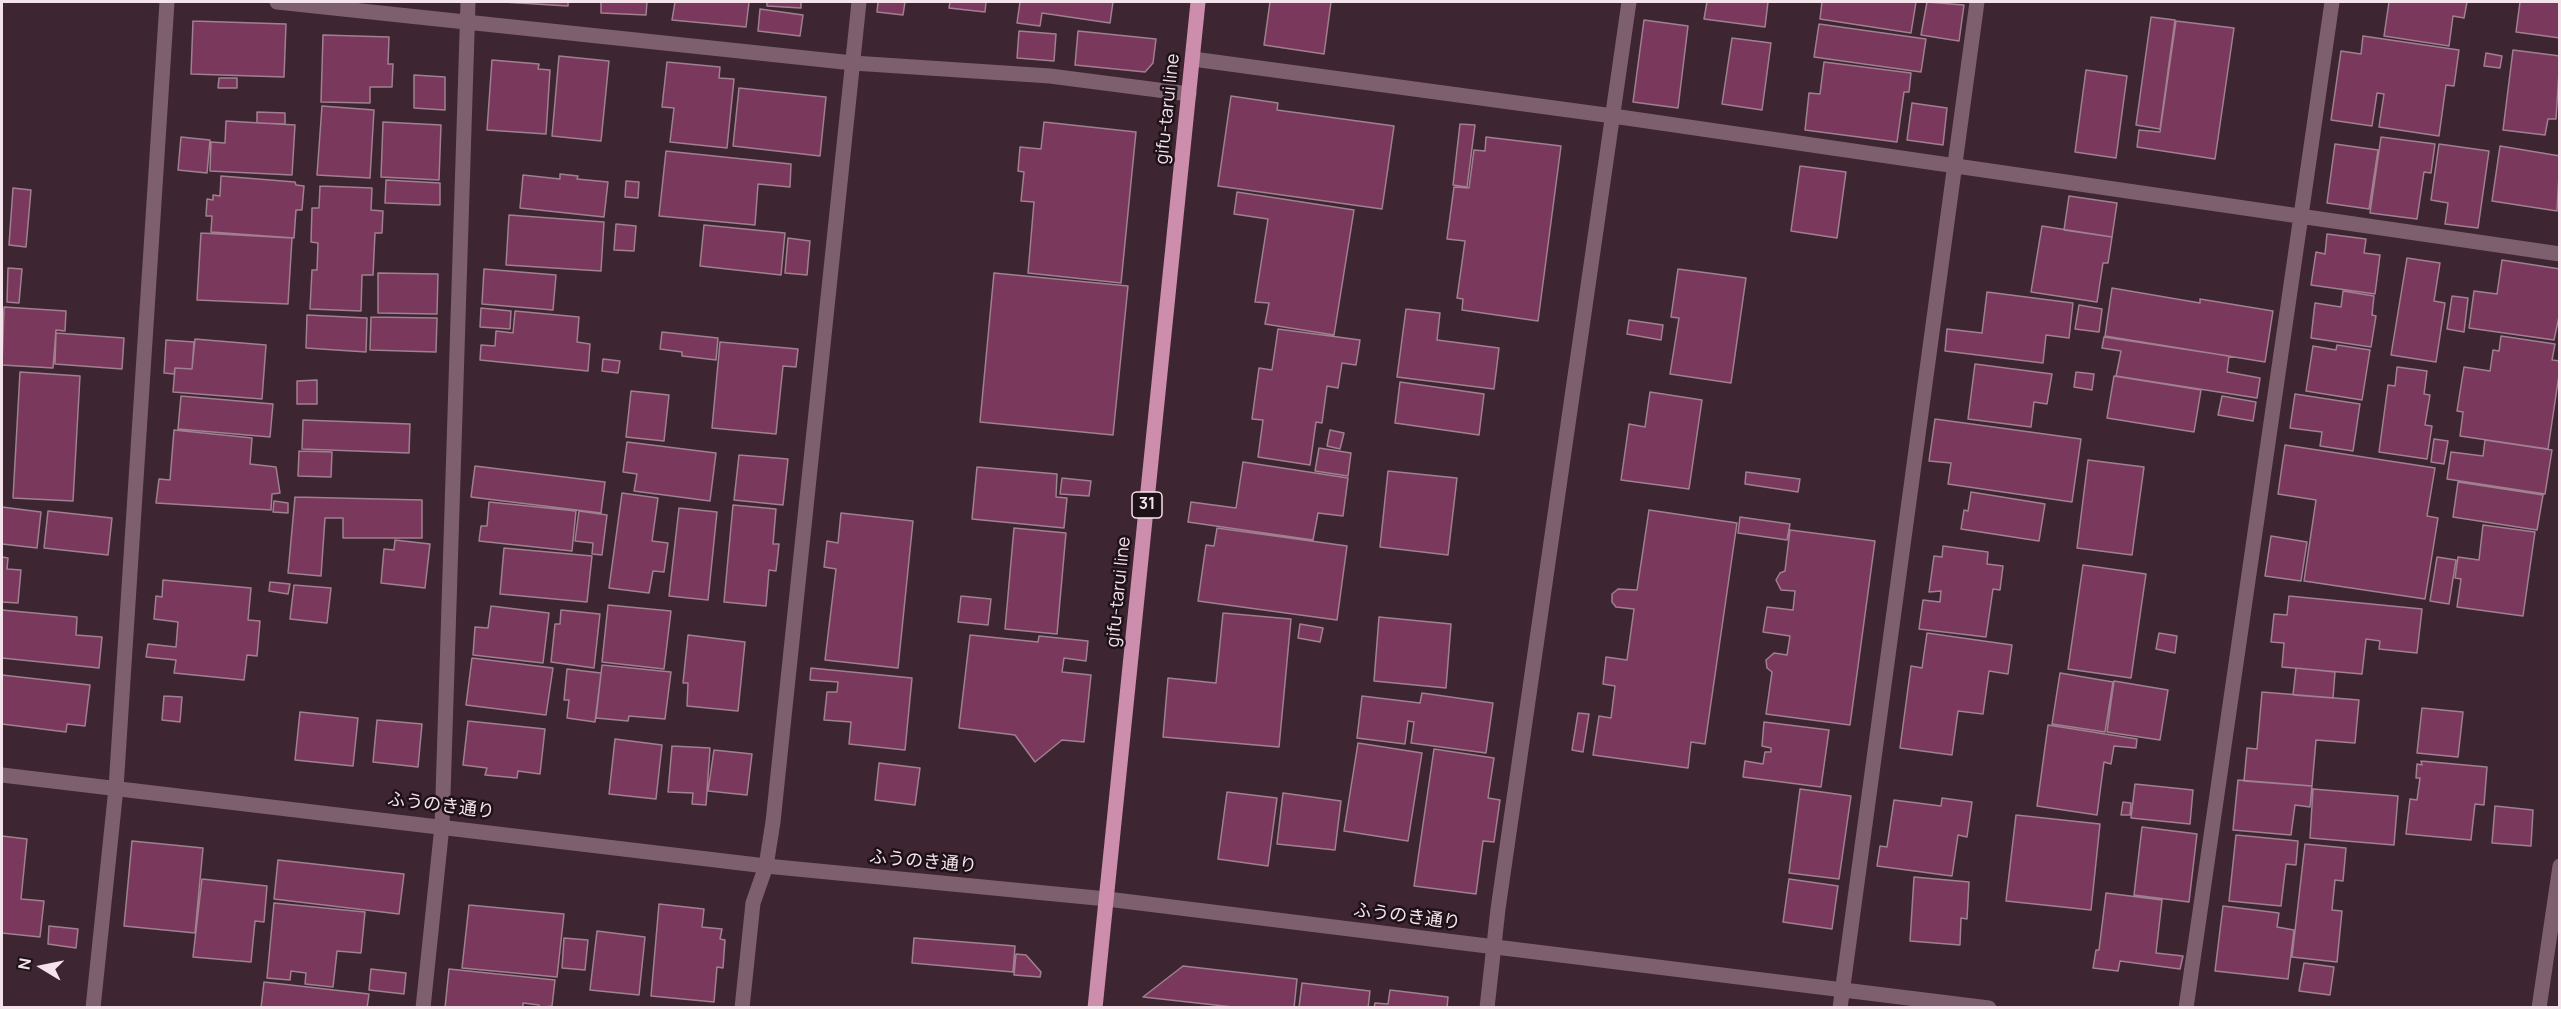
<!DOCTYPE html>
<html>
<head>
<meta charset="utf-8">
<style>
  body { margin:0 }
  #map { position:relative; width:2561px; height:1009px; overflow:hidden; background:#3e2532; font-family:Manrope,sans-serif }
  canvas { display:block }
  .frame { position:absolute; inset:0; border:3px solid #f5e3ec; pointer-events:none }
  .north { position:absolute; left:12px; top:937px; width:60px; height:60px; -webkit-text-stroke:4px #1e1218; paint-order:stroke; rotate:280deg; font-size:16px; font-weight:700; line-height:24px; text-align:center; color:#f5e3ec }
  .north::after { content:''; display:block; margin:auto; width:21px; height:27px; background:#f5e3ec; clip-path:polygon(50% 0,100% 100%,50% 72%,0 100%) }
</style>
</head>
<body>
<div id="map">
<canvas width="2561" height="1009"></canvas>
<div class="frame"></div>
<div class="north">N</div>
</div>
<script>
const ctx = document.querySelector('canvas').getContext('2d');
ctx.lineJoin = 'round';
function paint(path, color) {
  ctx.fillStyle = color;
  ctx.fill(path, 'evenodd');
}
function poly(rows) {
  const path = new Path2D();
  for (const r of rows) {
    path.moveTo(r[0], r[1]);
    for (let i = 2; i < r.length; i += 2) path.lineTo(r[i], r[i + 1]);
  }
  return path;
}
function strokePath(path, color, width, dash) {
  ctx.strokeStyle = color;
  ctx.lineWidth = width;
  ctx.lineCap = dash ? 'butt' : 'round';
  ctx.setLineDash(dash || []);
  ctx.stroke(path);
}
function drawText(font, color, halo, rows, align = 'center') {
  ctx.font = font + ' Manrope,"Noto Sans JP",sans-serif';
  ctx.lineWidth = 5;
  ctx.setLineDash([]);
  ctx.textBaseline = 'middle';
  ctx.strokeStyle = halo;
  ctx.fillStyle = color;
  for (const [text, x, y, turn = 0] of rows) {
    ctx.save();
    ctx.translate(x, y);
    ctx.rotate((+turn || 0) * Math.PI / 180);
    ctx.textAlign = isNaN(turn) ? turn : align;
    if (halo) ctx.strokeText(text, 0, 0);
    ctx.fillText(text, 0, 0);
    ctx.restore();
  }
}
const building = poly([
  [503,2,568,2,568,6,503,2],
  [601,2,647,2,646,15,601,13,601,2],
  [675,2,749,2,746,27,672,20,675,2],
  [767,2,801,2,801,8,767,6,767,2],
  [878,2,905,2,903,15,877,12,878,2],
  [950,2,986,2,985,12,949,8,950,2],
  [1020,2,1113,2,1110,23,1042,13,1040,26,1017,23,1020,2],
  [1270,2,1331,2,1324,54,1264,45,1270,2],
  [1707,2,1768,2,1765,27,1704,19,1707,2],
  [1822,2,1916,2,1911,33,1820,19,1822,2],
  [1927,2,1964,5,1959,41,1921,35,1927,2],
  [2389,2,2467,2,2464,18,2453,16,2449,46,2384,36,2389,2],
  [2520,2,2560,2,2560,38,2516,32,2520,2],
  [760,9,803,15,800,36,758,31,760,9],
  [2151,17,2175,20,2160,129,2136,125,2151,17],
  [1644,20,1688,26,1678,108,1633,102,1644,20],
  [193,21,286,24,284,77,191,74,193,21],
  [2176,21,2234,28,2215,159,2137,147,2139,130,2160,132,2176,21],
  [1819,24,1926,39,1921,72,1814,57,1819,24],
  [1019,31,1056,34,1054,61,1017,58,1019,31],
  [1078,31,1156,39,1153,63,1145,72,1075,65,1078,31],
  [323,35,389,37,388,64,393,64,392,87,370,87,370,103,321,102,323,35],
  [2363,36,2459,50,2454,86,2446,85,2439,136,2379,127,2384,94,2377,93,2372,126,2331,120,2341,51,2361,54,2363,36],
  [1732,38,1771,43,1762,110,1722,104,1732,38],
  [2513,50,2560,56,2556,119,2548,119,2545,135,2503,130,2513,50],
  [2486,53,2502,56,2500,68,2484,66,2486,53],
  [559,56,609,61,601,141,552,136,559,56],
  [492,60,539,64,538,69,550,70,546,134,487,130,492,60],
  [667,62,720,67,719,78,734,79,727,148,670,142,674,108,662,107,667,62],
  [1824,62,1911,73,1909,92,1904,92,1897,142,1805,130,1809,93,1820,94,1824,62],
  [2086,70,2127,76,2116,158,2075,152,2086,70],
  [414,75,445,77,445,110,414,108,414,75],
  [219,78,237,78,237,88,218,88,219,78],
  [739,88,826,97,820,156,733,146,739,88],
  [1231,96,1278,103,1277,110,1394,126,1382,209,1218,186,1231,96],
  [1912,103,1947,108,1943,145,1907,140,1912,103],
  [322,106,374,110,370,178,317,175,322,106],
  [257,112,285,113,285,124,257,123,257,112],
  [226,121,295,125,292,175,210,171,211,142,225,143,226,121],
  [383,122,441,125,439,180,381,177,383,122],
  [1044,122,1136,132,1121,283,1028,273,1034,202,1021,201,1024,172,1018,171,1020,147,1041,149,1044,122],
  [1460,124,1475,125,1467,187,1453,185,1460,124],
  [181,137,210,140,207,173,178,170,181,137],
  [1486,137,1561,146,1538,321,1462,310,1463,299,1457,298,1465,241,1447,239,1454,187,1469,188,1474,150,1485,151,1486,137],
  [2381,137,2435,144,2431,173,2424,172,2417,219,2370,213,2381,137],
  [2335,144,2378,150,2369,209,2327,203,2335,144],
  [2439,144,2489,151,2478,228,2445,224,2448,203,2431,200,2439,144],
  [2500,146,2560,156,2557,211,2492,201,2500,146],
  [666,151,791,164,790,187,758,184,755,225,659,216,666,151],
  [1800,166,1846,172,1837,238,1791,231,1800,166],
  [560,174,578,176,577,179,608,182,604,217,520,208,523,175,560,179,560,174],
  [221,176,295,182,296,185,304,186,302,210,296,210,294,238,211,232,212,216,206,216,207,199,213,200,213,195,220,196,221,176],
  [386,180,440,183,440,205,385,203,386,180],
  [626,181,639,182,638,198,625,197,626,181],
  [320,186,372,188,371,210,383,211,382,233,375,233,373,275,362,275,361,311,310,309,312,270,317,270,318,243,311,242,312,208,319,208,320,186],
  [13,188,31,190,26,247,9,245,13,188],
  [1237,192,1354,210,1334,335,1265,324,1269,303,1255,302,1268,219,1234,214,1237,192],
  [2069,196,2117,203,2112,237,2064,230,2069,196],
  [509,215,604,222,601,271,506,265,509,215],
  [616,224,636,226,634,251,614,250,616,224],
  [704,225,785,233,781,275,700,266,704,225],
  [2042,226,2112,237,2108,263,2103,263,2097,302,2031,292,2042,226],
  [201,233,292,238,288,304,197,300,201,233],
  [2327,234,2366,239,2364,253,2380,255,2375,294,2311,285,2316,252,2325,254,2327,234],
  [788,238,810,241,807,275,785,273,788,238],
  [2407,258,2440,263,2434,301,2445,303,2436,362,2391,355,2407,258],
  [2502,260,2560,269,2560,312,2554,340,2469,328,2474,291,2497,294,2502,260],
  [8,268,22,269,19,303,7,302,8,268],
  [484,269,556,275,553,310,482,304,484,269],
  [1678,269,1746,278,1731,383,1670,374,1679,318,1671,317,1678,269],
  [378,273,438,274,437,314,378,313,378,273],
  [994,273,1128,286,1113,435,980,422,994,273],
  [2112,288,2200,303,2200,299,2273,311,2265,362,2105,336,2112,288],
  [2343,291,2374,296,2372,315,2376,316,2371,347,2311,338,2315,303,2341,307,2343,291],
  [1987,292,2073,303,2069,338,2046,335,2043,363,1945,351,1947,329,1982,333,1987,292],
  [2452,296,2468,298,2464,332,2447,329,2452,296],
  [2079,305,2102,309,2099,332,2075,329,2079,305],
  [4,307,66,311,65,331,56,330,53,368,2,365,4,307],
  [481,308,511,311,510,329,480,327,481,308],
  [1406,309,1440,313,1437,340,1499,348,1494,389,1397,377,1406,309],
  [515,311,579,317,577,342,590,344,588,371,480,360,481,345,495,346,496,331,513,333,515,311],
  [307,315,367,318,366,352,306,348,307,315],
  [371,317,437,318,436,352,370,350,371,317],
  [1629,320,1663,325,1661,340,1627,334,1629,320],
  [1278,329,1360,340,1356,365,1342,363,1338,388,1327,386,1322,423,1316,422,1310,465,1258,457,1263,420,1252,419,1259,368,1272,370,1278,329],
  [662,332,718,338,716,360,682,356,682,352,660,349,662,332],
  [56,333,124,338,122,369,55,364,56,333],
  [2501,336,2555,344,2552,360,2560,361,2560,368,2548,449,2460,436,2463,412,2457,411,2464,367,2490,371,2493,350,2499,351,2501,336],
  [2104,337,2229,356,2227,372,2260,378,2257,398,2116,376,2121,351,2102,348,2104,337],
  [195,339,266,345,262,399,173,392,175,368,192,369,195,339],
  [166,340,194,342,192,369,175,368,174,374,164,373,166,340],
  [720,342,798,349,796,367,783,366,776,434,712,428,720,342],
  [2337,345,2370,350,2362,400,2306,391,2313,346,2336,350,2337,345],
  [603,359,620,361,618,373,602,371,603,359],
  [1975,364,2052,374,2047,404,2034,402,2031,427,1968,419,1975,364],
  [2397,367,2427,371,2424,394,2430,395,2425,425,2432,426,2427,459,2379,452,2388,385,2395,386,2397,367],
  [20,372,80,376,73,501,13,498,20,372],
  [2076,372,2094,374,2092,390,2074,387,2076,372],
  [2114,376,2201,390,2194,432,2107,418,2114,376],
  [317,380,317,404,297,404,297,381,317,380],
  [1400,382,1484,394,1479,435,1395,423,1400,382],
  [631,391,669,395,664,441,626,437,631,391],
  [1650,392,1702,400,1689,489,1621,480,1629,424,1645,427,1650,392],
  [2295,394,2360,404,2353,451,2320,446,2322,432,2290,428,2295,394],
  [181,396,273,404,270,437,178,429,181,396],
  [2222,396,2256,402,2253,421,2218,415,2222,396],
  [1935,419,2081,439,2072,502,1948,484,1951,463,1929,461,1935,419],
  [303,420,410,424,409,453,302,449,303,420],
  [174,430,252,438,250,464,276,467,280,493,272,494,271,510,156,503,159,479,170,480,174,430],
  [1330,430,1344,433,1340,449,1327,446,1330,430],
  [2434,439,2448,441,2444,464,2431,462,2434,439],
  [2485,440,2552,450,2545,494,2447,479,2451,452,2483,456,2485,440],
  [627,442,716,453,710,501,634,491,637,474,623,472,627,442],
  [2285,445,2435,468,2427,516,2438,518,2425,599,2304,581,2316,500,2278,494,2285,445],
  [1319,448,1351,453,1348,476,1315,471,1319,448],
  [299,451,332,452,331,477,298,476,299,451],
  [739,455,788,459,783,505,734,500,739,455],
  [2088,460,2144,467,2132,555,2077,548,2088,460],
  [1243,462,1348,478,1343,516,1318,513,1313,540,1188,522,1191,502,1236,508,1243,462],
  [475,466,605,482,601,513,471,497,475,466],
  [977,467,1057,474,1056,497,1067,498,1064,528,972,519,977,467],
  [1388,471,1457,478,1448,555,1380,547,1388,471],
  [1746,472,1800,479,1798,492,1745,484,1746,472],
  [1062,478,1091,481,1089,496,1060,494,1062,478],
  [2458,482,2543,495,2537,530,2453,517,2458,482],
  [1971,492,2045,504,2039,541,1961,529,1964,510,1968,511,1971,492],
  [622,493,658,498,652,541,668,543,664,572,653,571,649,593,609,588,622,493],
  [295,497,422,500,422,538,343,538,343,518,325,518,321,576,288,573,295,497],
  [274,501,288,503,288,513,273,512,274,501],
  [489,502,576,511,572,551,479,541,481,526,487,526,489,502],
  [733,505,776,509,773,544,779,544,776,571,769,570,766,606,724,602,733,505],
  [2,507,41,512,37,548,2,544,2,507],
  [679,508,717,512,708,600,669,596,679,508],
  [1649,510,1737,523,1705,744,1691,742,1688,768,1593,755,1599,716,1611,718,1615,686,1603,684,1606,657,1627,660,1634,609,1616,607,1612,602,1612,594,1618,589,1637,590,1649,510],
  [48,511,112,518,108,555,44,548,48,511],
  [579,511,607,515,602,555,592,554,593,543,575,541,579,511],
  [841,513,913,521,898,668,825,660,836,569,824,567,827,541,838,543,841,513],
  [1740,517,1790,524,1787,540,1738,533,1740,517],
  [2483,525,2535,532,2523,616,2457,607,2461,579,2455,578,2458,557,2479,560,2483,525],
  [1014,528,1066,533,1057,634,1005,629,1014,528],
  [1217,528,1347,546,1337,620,1198,601,1206,545,1214,546,1217,528],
  [1790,530,1875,541,1850,725,1766,714,1772,672,1767,668,1766,660,1774,653,1787,655,1790,636,1763,632,1767,607,1793,610,1795,591,1781,590,1776,580,1780,573,1785,571,1790,530],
  [2271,536,2307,542,2301,581,2265,576,2271,536],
  [395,540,430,544,425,588,381,583,384,549,394,550,395,540],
  [1943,546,1988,552,1987,564,2003,566,2000,590,1993,589,1986,637,1919,629,1923,600,1940,602,1941,591,1929,592,1934,556,1942,557,1943,546],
  [504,548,592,556,587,602,500,594,504,548],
  [2,557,8,558,7,569,21,570,18,603,2,602,2,557],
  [2437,557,2456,560,2449,604,2430,601,2437,557],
  [2083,565,2146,574,2131,678,2068,669,2083,565],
  [163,580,251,588,248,620,260,621,257,656,247,655,244,680,174,673,176,660,146,657,148,644,176,647,178,622,154,619,156,596,162,597,163,580],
  [270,582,290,584,288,594,269,591,270,582],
  [294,585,331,588,327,623,290,619,294,585],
  [961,596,991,599,988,625,958,622,961,596],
  [2289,596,2422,609,2417,653,2379,649,2380,641,2366,639,2362,674,2282,667,2284,643,2271,642,2274,614,2287,615,2289,596],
  [608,605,671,611,664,669,602,662,608,605],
  [491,606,549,613,543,663,473,655,475,627,488,628,491,606],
  [2,610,77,617,76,635,102,637,99,668,2,658,2,610],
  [561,610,600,614,594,668,551,662,555,624,560,624,561,610],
  [1223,613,1291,619,1279,747,1163,737,1168,678,1216,683,1223,613],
  [1379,617,1451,624,1446,688,1374,681,1379,617],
  [1300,624,1323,628,1320,642,1298,638,1300,624],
  [1927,633,2012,645,2008,674,1989,671,1983,714,1958,711,1952,755,1900,748,1911,666,1922,668,1927,633],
  [2159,633,2177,636,2175,653,2156,649,2159,633],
  [688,635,745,642,738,711,687,706,688,683,683,683,688,635],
  [970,635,1038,642,1039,636,1088,641,1086,661,1064,658,1062,672,1091,675,1084,742,1062,740,1035,762,1015,735,959,728,970,635],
  [472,658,553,668,546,715,466,705,472,658],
  [602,665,671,672,665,719,629,716,628,721,596,718,602,665],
  [811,668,912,678,905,750,849,744,851,722,824,720,827,692,837,692,838,682,810,680,811,668],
  [2296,668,2335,672,2333,698,2293,695,2296,668],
  [567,669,601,673,595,722,567,718,569,700,564,700,567,669],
  [2060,673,2113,682,2105,732,2052,724,2060,673],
  [2,675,90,685,85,726,67,724,66,732,2,724,2,675],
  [2114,681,2168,690,2160,740,2107,732,2114,681],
  [2262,692,2359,700,2355,743,2316,740,2312,786,2244,781,2247,748,2257,749,2262,692],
  [1422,693,1493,703,1486,753,1411,743,1414,722,1408,721,1405,744,1357,738,1362,696,1420,703,1422,693],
  [164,696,182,697,180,722,162,720,164,696],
  [2422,708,2463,712,2458,757,2417,753,2422,708],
  [300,712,358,718,353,766,295,760,300,712],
  [1578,713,1589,714,1583,752,1572,750,1578,713],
  [377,720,422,724,418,767,373,762,377,720],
  [468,721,545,729,540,774,518,771,517,778,485,775,487,768,463,765,468,721],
  [1764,722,1829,730,1821,787,1743,777,1745,761,1763,764,1765,752,1771,752,1771,748,1762,746,1764,722],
  [2048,725,2137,739,2136,748,2114,746,2111,764,2104,762,2097,815,2037,806,2048,725],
  [615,739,662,745,656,799,609,794,615,739],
  [1358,743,1422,753,1408,841,1344,831,1358,743],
  [672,746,710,748,706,805,692,804,693,793,668,792,672,746],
  [1434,749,1494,758,1488,798,1500,800,1494,842,1483,841,1476,894,1414,886,1434,749],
  [714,750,752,754,747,795,708,791,714,750],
  [2421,761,2487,767,2484,805,2475,804,2471,840,2406,834,2410,799,2417,800,2420,778,2416,778,2417,764,2422,765,2421,761],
  [879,763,920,768,915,805,875,800,879,763],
  [2238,780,2312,786,2310,807,2295,805,2291,835,2233,830,2238,780],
  [2135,784,2193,790,2190,824,2131,818,2135,784],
  [1800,789,1851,796,1839,879,1789,873,1800,789],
  [2313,789,2398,796,2394,845,2310,838,2313,789],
  [1227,792,1277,798,1268,866,1218,859,1227,792],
  [1283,793,1341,801,1335,850,1277,844,1283,793],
  [1942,798,1972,802,1967,837,1958,835,1952,876,1877,866,1880,846,1887,847,1894,800,1941,806,1942,798],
  [2123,802,2131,803,2130,815,2121,815,2123,802],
  [2495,806,2533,810,2531,846,2492,843,2495,806],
  [2016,815,2100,824,2091,910,2006,901,2016,815],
  [2142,827,2197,834,2189,902,2134,895,2142,827],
  [2236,835,2298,841,2296,865,2286,864,2281,906,2229,901,2236,835],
  [2,836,27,839,21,899,44,901,40,937,2,933,2,836],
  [132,841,203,848,195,933,124,926,132,841],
  [2305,844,2346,848,2343,881,2335,880,2332,910,2342,911,2337,962,2292,957,2305,844],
  [278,860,404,874,399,914,274,899,278,860],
  [1914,877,1969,882,1967,919,1961,918,1960,945,1910,941,1914,877],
  [202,879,267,886,264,922,255,921,251,962,193,957,202,879],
  [1789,879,1838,886,1832,929,1783,922,1789,879],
  [2106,893,2162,900,2156,953,2183,956,2180,969,2120,961,2118,971,2093,968,2096,950,2099,950,2106,893],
  [274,903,365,912,361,953,337,951,333,987,305,984,306,973,291,971,290,980,267,978,274,903],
  [659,904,704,909,702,927,722,929,720,939,725,940,723,968,717,967,714,1002,651,996,659,904],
  [469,905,564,914,557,977,462,968,469,905],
  [2223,906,2279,913,2277,927,2294,930,2288,979,2215,971,2223,906],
  [49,926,78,929,76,948,48,944,49,926],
  [597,931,645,937,639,995,590,990,597,931],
  [564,938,588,940,585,970,562,968,564,938],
  [914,938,1015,946,1013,972,912,963,914,938],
  [1016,954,1026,955,1041,972,1040,977,1014,975,1016,954],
  [2304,963,2334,967,2330,995,2299,991,2304,963],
  [1183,966,1297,979,1294,1008,1242,1008,1143,997,1183,966],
  [371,969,406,973,404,994,369,990,371,969],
  [449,969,555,980,552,1006,539,1008,539,1005,523,1003,523,1008,445,1008,449,969],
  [264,982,369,994,367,1008,261,1008,264,982],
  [1302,983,1370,991,1368,1008,1299,1007,1302,983],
  [1390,990,1448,997,1447,1008,1374,1008,1375,1003,1388,1004,1390,990]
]);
paint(building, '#7a385d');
strokePath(building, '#a08090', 1.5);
strokePath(poly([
  [277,2,853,63,1050,76,1189,94],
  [1193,59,1613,116,2560,254],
  [93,1008,116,788,167,2],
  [423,1008,442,826,468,2],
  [742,1008,753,903,766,866,773,822,859,2],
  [1487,1008,1498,909,1629,2],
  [1840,1008,1977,2],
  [2186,1008,2332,2],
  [2539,1008,2560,866]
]), '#7e5f6e', 15);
strokePath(poly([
  [2,775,766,866,1107,899,1989,1008]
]), '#7e5f6e', 15);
strokePath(poly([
  [1095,1008,1198,2]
]), '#cd8eae', 15);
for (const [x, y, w] of [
  [1147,505,30]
]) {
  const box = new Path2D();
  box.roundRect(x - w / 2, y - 13, w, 26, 4.5);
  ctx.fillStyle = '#1e1218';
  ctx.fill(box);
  strokePath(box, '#f5e3ec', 1.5);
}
drawText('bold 16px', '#f5e3ec', null, [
  ["31",1147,505]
]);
drawText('18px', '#f5e3ec', '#1e1218', [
  ["gifu-tarui line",1168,109,-84],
  ["gifu-tarui line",1119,592,-84],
  ["ふうのき通り",441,806,7],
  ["ふうのき通り",923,862,5],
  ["ふうのき通り",1407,917,7]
]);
</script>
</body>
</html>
